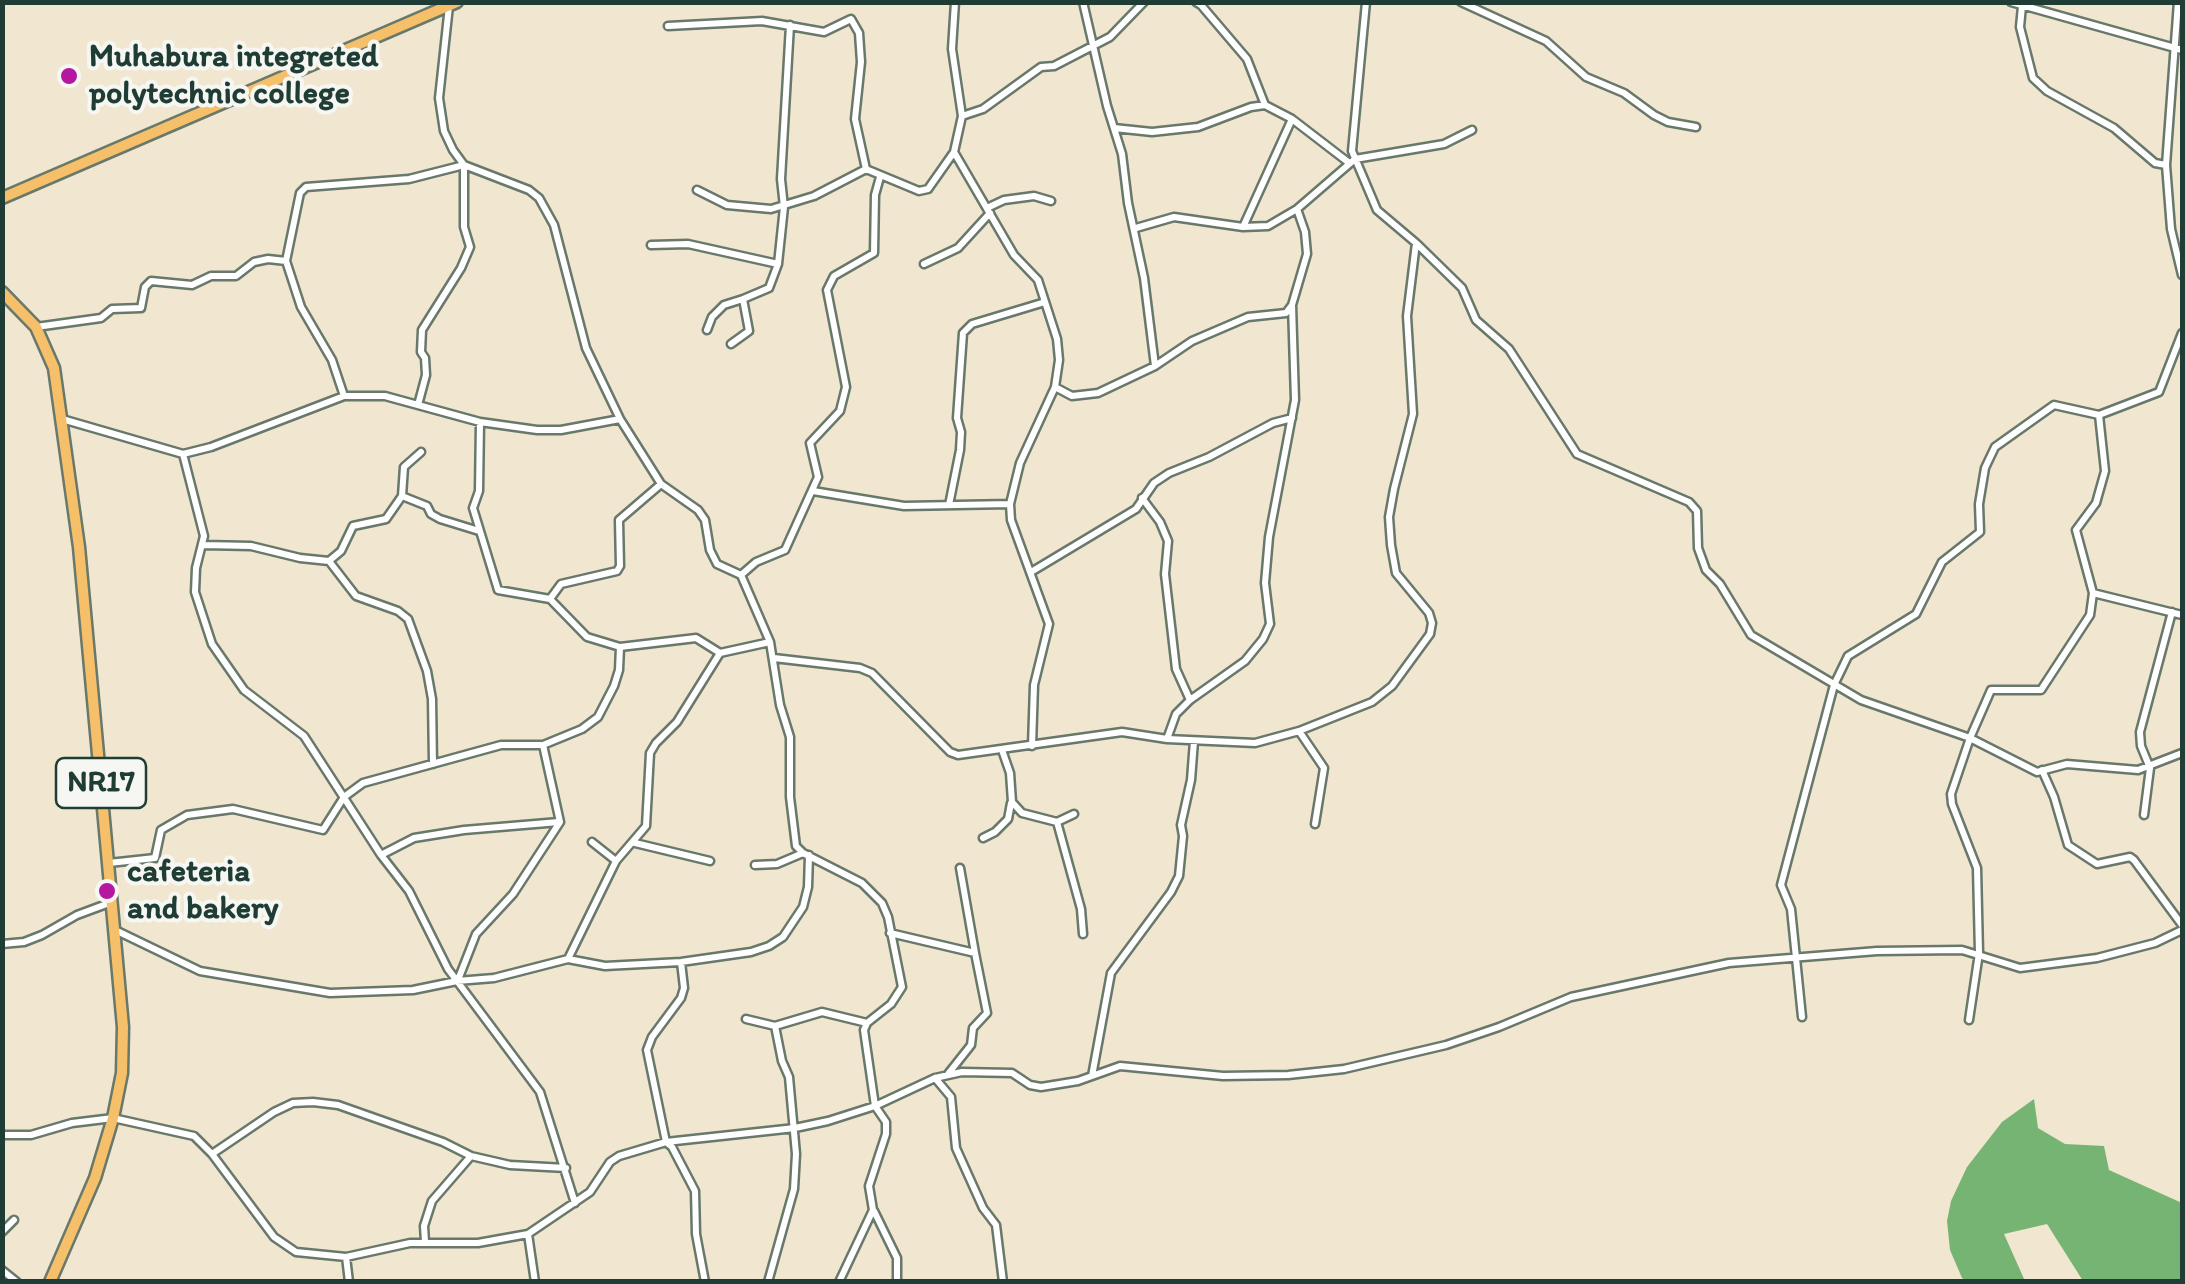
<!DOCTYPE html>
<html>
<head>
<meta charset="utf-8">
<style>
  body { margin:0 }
  #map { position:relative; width:2185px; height:1284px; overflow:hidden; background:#f1e7d0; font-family:Itim,sans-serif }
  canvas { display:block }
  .frame { position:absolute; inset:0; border:5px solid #1f3d34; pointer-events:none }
</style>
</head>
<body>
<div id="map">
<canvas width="2185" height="1284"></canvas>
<div class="frame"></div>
</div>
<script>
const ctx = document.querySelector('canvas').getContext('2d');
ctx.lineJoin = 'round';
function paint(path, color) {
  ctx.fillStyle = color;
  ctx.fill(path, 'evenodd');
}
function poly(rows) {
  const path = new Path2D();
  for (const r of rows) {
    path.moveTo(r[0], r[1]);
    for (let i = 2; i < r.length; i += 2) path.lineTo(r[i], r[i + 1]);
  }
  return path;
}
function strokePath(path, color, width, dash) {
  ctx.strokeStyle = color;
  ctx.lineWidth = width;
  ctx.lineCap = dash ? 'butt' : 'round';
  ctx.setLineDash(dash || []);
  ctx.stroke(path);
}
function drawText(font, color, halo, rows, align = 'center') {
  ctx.font = font + ' Itim,sans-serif';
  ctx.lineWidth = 8;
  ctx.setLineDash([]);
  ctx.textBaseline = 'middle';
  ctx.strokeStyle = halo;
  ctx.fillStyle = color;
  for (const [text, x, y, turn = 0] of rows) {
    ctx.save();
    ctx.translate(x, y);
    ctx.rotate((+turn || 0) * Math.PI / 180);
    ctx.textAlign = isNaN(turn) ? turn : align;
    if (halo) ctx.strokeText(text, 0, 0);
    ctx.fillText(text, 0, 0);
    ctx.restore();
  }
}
paint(poly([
  [2034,1099,2038,1128,2065,1144,2104,1146,2109,1170,2182,1203,2182,1281,2083,1281,2047,1224,2004,1234,2025,1281,1966,1281,1962,1278,1950,1250,1947,1221,1951,1201,1967,1167,2002,1122]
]), '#76b474');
const street = poly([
  [955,2,952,49,962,116,954,152,1014,255,1038,280,1057,339,1059,360,1055,387,1020,463,1010,504,1011,520,1049,624,1034,685,1032,746],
  [1083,2,1107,106,1122,154,1128,203,1144,278,1155,366],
  [1196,2,1201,5,1247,59,1265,105],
  [1461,2,1546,41,1586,77,1624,93,1654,115,1668,122,1696,127],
  [2011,2,2182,50],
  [2178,2,2166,165,2171,229,2182,275],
  [449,6,439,98,444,131,453,150,464,165,529,190,539,198,554,225,586,348,620,419,661,484,698,510,705,520,710,550,717,564,741,575,770,642,780,705,790,737,790,797,796,846,803,853,862,883,882,903,888,917,902,987,891,1004,867,1023,864,1030,875,1106,886,1122,886,1134,869,1186,873,1210,839,1282],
  [2022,6,2020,27,2033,78,2047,91,2114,128,2155,163,2166,165],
  [668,26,762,21,824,32,851,19,859,33,861,62,855,119,866,169,919,191,928,189,954,152],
  [962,116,983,109,1041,67,1054,66,1110,37,1144,2],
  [1114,128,1152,132,1198,127,1251,107,1265,105,1292,119,1348,162],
  [697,190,727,205,771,209,814,196,866,169],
  [987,208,1004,200,1034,196,1051,201],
  [1243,227,1292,119],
  [1136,228,1174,217,1243,227,1268,226,1297,209,1355,159,1444,144,1472,130],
  [1417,244,1462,288,1476,320,1509,349,1577,454,1689,502,1697,511,1698,548,1706,570,1720,584,1751,635,1861,700,1970,738,2037,772,2067,764,2138,770,2182,753],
  [651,245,688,244,778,264],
  [924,264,958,248,990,213],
  [36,327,101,318,112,309,141,308,145,287,151,281,192,285,211,276,236,276,254,262,268,259,286,261],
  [707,330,712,317,724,305,743,299],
  [731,344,749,331,743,299,769,288,778,264,784,207,781,179,790,25],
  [1055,387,1072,396,1098,393,1155,366,1192,341,1248,317,1286,313,1292,305,1307,254,1305,232,1297,209],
  [344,396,332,360,301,307,286,261,300,193,306,187,409,179,464,165,464,227,470,247,461,268,422,330,421,352,425,358,426,375,418,405],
  [62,419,183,454,211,447,344,396,385,396,480,422,537,430,561,430,620,419],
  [480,422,479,491,473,508,498,590,550,599,587,637,620,647,696,638,720,653,770,642],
  [183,454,204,536,196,568,195,592,212,644,244,690,304,736,381,855,409,891,448,969,540,1092,575,1203],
  [813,491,904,506,1010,504],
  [402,496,427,506,431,514,440,519,479,531],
  [1142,498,1160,522,1168,541,1165,574,1176,669,1190,700],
  [949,505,960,450,961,432,957,418,963,333,972,324,1045,302],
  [204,545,251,546,300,558,329,561,356,596,398,611,408,619,427,671,432,699,433,764],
  [329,561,341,551,353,526,386,519,402,496,404,467,421,452],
  [1031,572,1136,509,1154,483,1169,473,1209,457,1273,423,1292,418],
  [741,575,756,562,785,550,818,477,810,443,840,411,846,387,827,290,834,276,874,253,875,195,880,177],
  [2093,593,2182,615],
  [550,599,561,584,617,571,620,566,619,520,661,484],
  [774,658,860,668,872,673,950,752,958,755,1122,732,1167,739,1255,743,1299,731,1372,702,1392,686,1430,634,1432,623,1429,613,1396,573,1391,545,1389,517,1394,489,1413,414,1407,316,1416,243,1377,210,1352,151,1366,2],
  [1299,731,1324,768,1315,824],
  [1167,739,1176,714,1190,700,1245,661,1263,639,1270,624,1265,583,1269,537,1295,400,1292,305],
  [1002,750,1010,773,1012,802,1022,813,1057,822,1074,814],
  [2042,770,2054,797,2068,845,2097,864,2130,857,2134,860,2182,925],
  [2144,815,2150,768,2141,746,2140,732,2172,612],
  [1057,822,1081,909,1083,934],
  [983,838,995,832,1008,819,1011,803],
  [592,842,616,861],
  [635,843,710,861],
  [381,855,414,838,464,830,559,822],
  [109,863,155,858,161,830,187,815,233,809,323,830,344,797,363,783,501,745,543,745,582,729,598,717,614,686,619,670,620,647],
  [755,865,777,864,803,853],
  [960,868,975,953],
  [115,930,200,971,330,993,413,990,457,981,494,978,568,959,605,966,681,962,751,952,769,946,783,937,803,907,808,887,809,855],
  [890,933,975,953,987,1013,973,1028,971,1045,948,1074],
  [2,944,24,942,42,935,77,915,112,902],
  [568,959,616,861,646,826,650,753,656,743,677,722,720,653],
  [681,962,684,988,681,998,652,1037,647,1050,666,1142,672,1147,695,1191,696,1234,705,1282],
  [458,980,476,934,513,894,560,822,543,745],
  [1802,1017,1791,909,1781,885,1834,685,1848,656,1916,614,1942,562,1980,532,1979,504,1985,468,1995,447,2054,405,2099,415,2159,392,2182,333],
  [746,1019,775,1026,822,1012,867,1023],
  [1969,1020,1979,953,1977,868,1952,804,1951,794,1970,738,1991,690,2041,690,2090,615,2093,593,2076,530,2096,503,2105,471,2099,415],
  [1092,1076,1111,973,1171,892,1179,876,1183,836,1181,825,1191,780,1194,741],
  [935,1078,951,1097,956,1148,983,1208,996,1225,1003,1282],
  [2,1135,31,1135,72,1123,113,1118,194,1136,212,1154,274,1237,296,1252,346,1257,410,1243,478,1243,528,1234,590,1192,610,1162,619,1156,666,1142,795,1128,828,1121,875,1106,935,1078,962,1072,1012,1073,1030,1085,1041,1087,1078,1081,1120,1066,1223,1076,1288,1075,1344,1069,1446,1045,1499,1027,1571,997,1729,963,1877,951,1962,950,2020,968,2097,958,2155,943,2182,930],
  [212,1154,274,1112,293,1103,313,1102,338,1105,443,1142,471,1156,510,1165,566,1168],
  [874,1211,897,1258,897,1282],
  [2,1232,14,1220],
  [528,1234,535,1282],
  [425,1242,424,1226,432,1201,471,1156],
  [346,1257,349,1282],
  [2,1270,17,1282],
  [768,1282,794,1189,796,1154,789,1077,782,1061,775,1026]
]);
const primary = poly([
  [2,198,457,2],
  [2,292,36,327,54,368,79,547,123,1027,122,1073,113,1118,95,1178,50,1282]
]);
strokePath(street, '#68786b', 11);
strokePath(primary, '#68786b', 15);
strokePath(street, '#fff', 6);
strokePath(primary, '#f6c06b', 10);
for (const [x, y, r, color] of [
  [69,76,10,"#b5179e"],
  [107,891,10,"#b5179e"]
]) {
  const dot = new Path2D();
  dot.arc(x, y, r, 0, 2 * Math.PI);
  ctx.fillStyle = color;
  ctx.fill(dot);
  strokePath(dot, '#f6f6f2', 4);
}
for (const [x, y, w] of [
  [101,783,90]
]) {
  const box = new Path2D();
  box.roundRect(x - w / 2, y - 25, w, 50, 8);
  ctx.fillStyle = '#f6f6f2';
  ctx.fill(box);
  strokePath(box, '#1f3d34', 2.5);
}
drawText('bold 30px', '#1f3d34', null, [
  ["NR17",101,783]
]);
drawText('bold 32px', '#1f3d34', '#f6f6f2', [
  ["Muhabura integreted",89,58],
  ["polytechnic college",89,95],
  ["cafeteria",127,873],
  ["and bakery",127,910]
], 'left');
</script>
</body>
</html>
